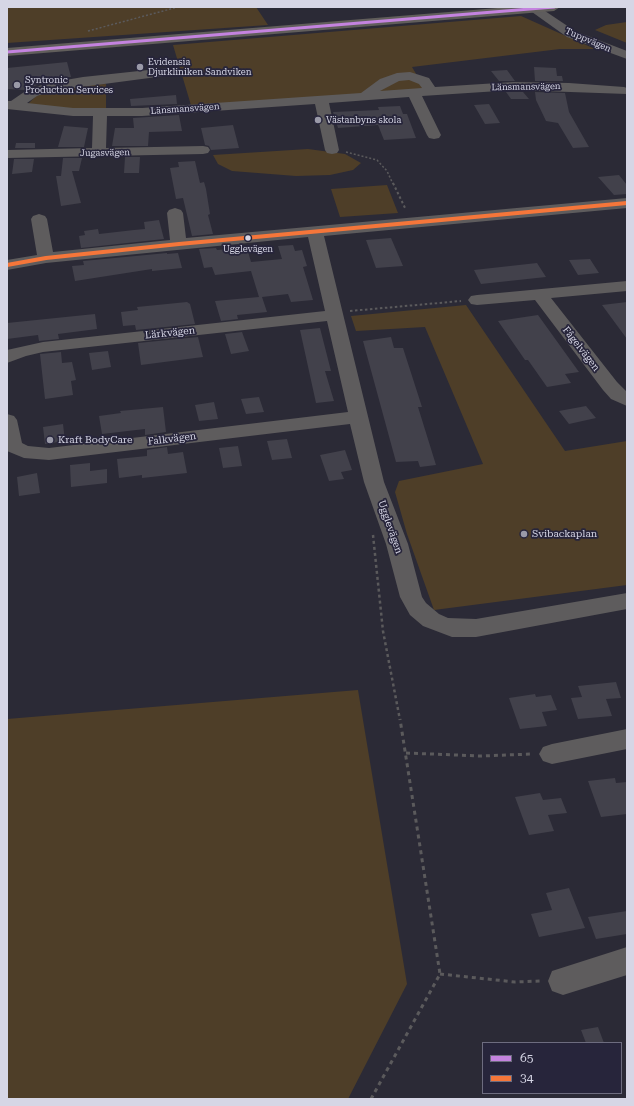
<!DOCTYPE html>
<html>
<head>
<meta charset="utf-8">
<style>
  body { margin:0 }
  #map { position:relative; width:634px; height:1106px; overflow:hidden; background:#2b2a36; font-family:"Roboto Serif",serif }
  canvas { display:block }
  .frame { position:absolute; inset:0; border:8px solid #d6d6e5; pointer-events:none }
  .legend { position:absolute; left:482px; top:1042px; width:140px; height:52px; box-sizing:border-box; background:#27253b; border:1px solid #6d6c7f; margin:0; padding:5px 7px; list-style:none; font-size:12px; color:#d6d6e5 }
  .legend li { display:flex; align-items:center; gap:8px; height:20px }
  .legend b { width:20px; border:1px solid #6d6c7f }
</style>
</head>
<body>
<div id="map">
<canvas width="634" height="1106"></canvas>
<div class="frame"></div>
<ul class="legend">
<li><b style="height:5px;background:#c483df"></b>65</li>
<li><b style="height:5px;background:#f5763a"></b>34</li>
</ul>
</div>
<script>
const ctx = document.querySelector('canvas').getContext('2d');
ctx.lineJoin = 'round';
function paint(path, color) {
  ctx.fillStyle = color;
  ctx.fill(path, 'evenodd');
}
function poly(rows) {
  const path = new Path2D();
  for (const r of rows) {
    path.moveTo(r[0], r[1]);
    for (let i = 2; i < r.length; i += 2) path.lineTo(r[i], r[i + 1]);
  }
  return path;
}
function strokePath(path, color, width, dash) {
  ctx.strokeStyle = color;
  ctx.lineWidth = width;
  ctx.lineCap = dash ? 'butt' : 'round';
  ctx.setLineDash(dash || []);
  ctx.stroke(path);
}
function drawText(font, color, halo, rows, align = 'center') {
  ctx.font = font + ' "Roboto Serif",serif';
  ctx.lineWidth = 3.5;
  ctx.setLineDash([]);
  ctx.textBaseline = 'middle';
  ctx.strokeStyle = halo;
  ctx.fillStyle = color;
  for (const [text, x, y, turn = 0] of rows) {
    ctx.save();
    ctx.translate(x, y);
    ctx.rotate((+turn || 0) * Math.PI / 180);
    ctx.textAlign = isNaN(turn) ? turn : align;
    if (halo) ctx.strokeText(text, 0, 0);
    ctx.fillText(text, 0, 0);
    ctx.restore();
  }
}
paint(poly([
  [7,7,256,7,268,25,7,43],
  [521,16,595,49,560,49,412,67,428,94,193,112,173,45],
  [627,22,627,43,595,30,606,25],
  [106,84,106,111,27,105,36,96,76,85],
  [308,149,345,154,361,163,353,170,330,175,296,176,232,171,218,164,213,155],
  [387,185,398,213,340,217,331,189],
  [466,305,565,451,627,441,627,585,434,610,407,534,395,492,399,481,483,464,425,327,356,331,351,316],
  [358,690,407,984,348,1099,7,1099,7,719]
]), '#4e3e28');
paint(poly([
  [67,62,71,77,40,80,37,85,24,90,7,89,7,68],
  [534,67,556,68,557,76,562,76,563,81,535,81],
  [507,70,515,81,499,81,491,71],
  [506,92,523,92,529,99,511,99],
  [535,92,565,93,569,112,589,147,573,148,558,123,546,121,536,100],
  [176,95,177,104,131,106,130,99],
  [489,104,500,123,485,124,474,105],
  [400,106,403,114,407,114,416,138,384,140,378,125,338,128,333,112,379,110,378,107],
  [179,115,182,131,149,132,148,146,112,146,115,128,134,128,133,118],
  [233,125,239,148,211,150,209,146,205,145,201,128],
  [64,126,88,128,84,147,58,147],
  [16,143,35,143,35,148,15,148],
  [125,157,140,157,139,173,124,173],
  [63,158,82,158,79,171,72,171,81,203,61,206,56,176,61,176],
  [14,159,34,159,32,172,12,174],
  [195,161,200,183,204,182,206,189,210,214,208,215,213,234,192,236,183,198,176,199,170,168,179,167,178,162],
  [619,175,627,185,627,194,614,195,598,177],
  [159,220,164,239,81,248,79,236,85,235,84,231,98,229,99,234,134,230,145,229,144,222],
  [391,238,403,266,376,268,366,240],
  [293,245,295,251,302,250,307,266,303,267,313,300,291,302,288,294,262,297,267,312,237,315,238,319,221,321,215,301,259,297,251,271,215,275,212,267,204,268,199,249,216,248,217,250,247,248,251,262,282,259,278,246],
  [167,253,167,254,178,253,182,268,152,271,152,269,75,281,72,266,84,265,83,261],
  [590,259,599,273,578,275,569,260],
  [537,263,546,277,481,284,474,270],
  [187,302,190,304,195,324,136,330,135,325,123,326,121,312,138,310,137,307],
  [627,302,627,339,602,305],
  [95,314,97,329,58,334,59,339,39,341,38,335,7,339,7,323],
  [538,315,579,372,565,374,571,383,547,387,528,360,525,360,498,321],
  [320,328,331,371,325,371,334,401,316,403,300,330],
  [242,332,249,351,231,354,225,334],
  [198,337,203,357,141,365,138,343],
  [391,337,394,348,403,348,422,407,418,407,436,465,420,467,418,461,396,462,363,341],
  [108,351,111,367,92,370,89,353],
  [61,352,62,363,72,362,76,380,71,381,73,395,45,399,40,354],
  [259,397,264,412,246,414,241,399],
  [214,402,218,419,199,421,195,405],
  [586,406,596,418,569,424,559,411],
  [163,407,166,432,145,435,145,429,102,434,99,416,121,413,120,411],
  [63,424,65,441,45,444,43,427],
  [287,439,292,458,272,460,267,441],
  [238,446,242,466,223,468,219,448],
  [167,447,168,454,183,452,187,473,142,478,142,475,119,478,117,459,147,456,147,450],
  [345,450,352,470,341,472,344,479,329,481,320,455],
  [90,463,90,471,107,469,107,483,71,487,70,465],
  [37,473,40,493,19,496,17,477],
  [616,682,621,698,606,699,612,716,578,719,571,698,582,697,578,686],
  [535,694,536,697,551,695,557,710,542,712,547,726,520,729,509,698],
  [615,778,616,783,627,782,627,814,601,817,588,781],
  [540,793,543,800,561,798,567,813,548,815,554,831,529,835,515,797],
  [569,888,585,928,539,937,531,914,552,910,546,893],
  [627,911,627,934,596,939,588,917],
  [598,1027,604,1043,586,1043,581,1030]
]), '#42414b');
strokePath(poly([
  [88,31,178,7],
  [346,152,377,160,387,171,393,184]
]), '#5b5a5c', 1.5, [2, 2]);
strokePath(poly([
  [393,183,406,210],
  [350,311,461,301]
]), '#5b5a5c', 2, [2.5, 2.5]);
strokePath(poly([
  [373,535,383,631,400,720]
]), '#5b5a5c', 2.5, [3, 3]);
strokePath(poly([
  [406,753,481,756,532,754],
  [440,974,515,982,540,981],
  [371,1099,440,974,400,719]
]), '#5b5a5c', 3, [4, 4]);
paint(poly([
  [525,7,539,7,575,31,627,51,627,59,567,37,525,7],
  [167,68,172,69,174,72,172,75,51,91,37,96,27,103,73,108,142,108,361,93,380,79,397,73,410,72,429,78,435,87,514,82,569,83,624,87,627,88,627,94,514,90,422,96,441,135,439,138,434,139,429,138,427,135,409,97,329,103,339,150,337,153,332,154,327,153,325,150,315,104,142,116,107,116,106,148,203,146,208,147,210,150,208,153,203,154,7,158,7,150,92,148,93,116,73,116,7,109,7,101,11,101,27,90,48,83,83,77,167,68],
  [409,80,419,84,422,88,380,91,399,81,409,80],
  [627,198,627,208,324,236,384,482,408,544,422,597,426,603,439,614,448,618,476,619,627,593,627,609,476,637,452,637,423,626,410,615,400,597,386,544,364,482,350,424,49,460,24,458,7,451,7,414,14,416,17,420,22,443,28,446,49,448,348,412,327,321,43,352,26,356,7,363,7,350,43,342,325,311,308,237,46,263,7,270,7,260,37,255,31,219,33,216,39,214,45,216,47,219,53,252,170,240,167,213,169,210,175,208,181,210,183,213,186,238,627,198],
  [627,281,627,291,551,298,617,382,627,392,627,406,611,399,603,390,535,300,477,305,471,304,468,300,471,296,477,295,627,281],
  [627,729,627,749,552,764,543,761,539,754,543,747,552,744,627,729],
  [627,947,627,975,563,995,552,991,548,981,552,971,627,947]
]), '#5e5c5d');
paint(poly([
  [510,7,560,7,554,11,7,56,7,48,510,7]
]), '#615e5b');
strokePath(poly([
  [7,52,554,7]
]), '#c483df', 3);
strokePath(poly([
  [7,265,46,258,179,244,627,203]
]), '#f5763a', 4);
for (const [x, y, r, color] of [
  [140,67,4,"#9a9aa8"],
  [17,85,4,"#9a9aa8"],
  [318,120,4,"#9a9aa8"],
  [248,238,3.5,"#d6d6e5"],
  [50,440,4,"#9a9aa8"],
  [524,534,4,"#9a9aa8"]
]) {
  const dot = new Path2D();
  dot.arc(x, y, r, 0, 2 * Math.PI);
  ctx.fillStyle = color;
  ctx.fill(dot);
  strokePath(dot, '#27253b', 1.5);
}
drawText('9px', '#d6d6e5', '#27253b', [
  ["Tuppvägen",588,40,23],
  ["Länsmansvägen",526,87,-1],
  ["Länsmansvägen",185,109,-4],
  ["Jugasvägen",105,153,-1]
]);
drawText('9px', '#d6d6e5', '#27253b', [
  ["Evidensia",148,62],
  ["Djurkliniken Sandviken",148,72],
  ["Syntronic",25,80],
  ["Production Services",25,90],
  ["Västanbyns skola",326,120]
], 'left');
drawText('9px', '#d6d6e5', '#27253b', [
  ["Ugglevägen",248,249]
]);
drawText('10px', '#d6d6e5', '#27253b', [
  ["Lärkvägen",170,333,-6],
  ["Fågelvägen",581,349,52],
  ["Falkvägen",172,439,-7],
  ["Ugglevägen",390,527,71]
]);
drawText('10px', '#d6d6e5', '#27253b', [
  ["Kraft BodyCare",58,440],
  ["Svibackaplan",532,534]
], 'left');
</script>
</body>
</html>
